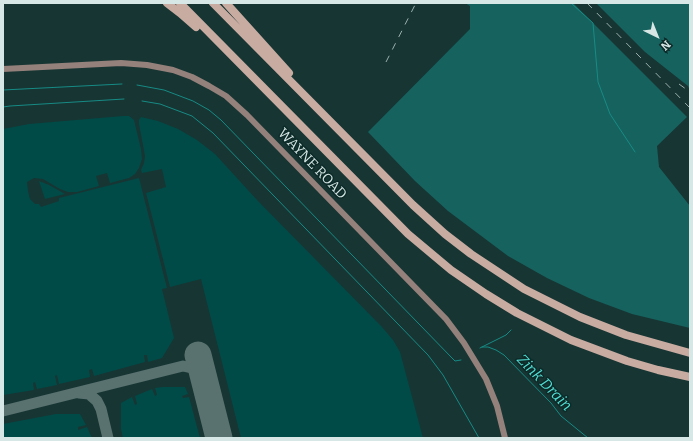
<!DOCTYPE html>
<html>
<head>
<meta charset="utf-8">
<style>
  body { margin:0 }
  #map { position:relative; width:693px; height:441px; overflow:hidden; background:#173533; font-family:Bitter,serif }
  canvas { display:block }
  .frame { position:absolute; inset:0; border:4px solid #d6e7e5; pointer-events:none }
  .north { position:absolute; left:637px; top:16px; width:40px; height:40px; -webkit-text-stroke:3px #0c2b29; paint-order:stroke; rotate:137deg; font-size:11px; font-weight:700; line-height:16px; text-align:center; color:#d6e7e5 }
  .north::after { content:''; display:block; margin:auto; width:14px; height:18px; background:#d6e7e5; clip-path:polygon(50% 0,100% 100%,50% 72%,0 100%) }
</style>
</head>
<body>
<div id="map">
<canvas width="693" height="441"></canvas>
<div class="frame"></div>
<div class="north">N</div>
</div>
<script>
const ctx = document.querySelector('canvas').getContext('2d');
ctx.lineJoin = 'round';
function paint(path, color) {
  ctx.fillStyle = color;
  ctx.fill(path, 'evenodd');
}
function poly(rows) {
  const path = new Path2D();
  for (const r of rows) {
    path.moveTo(r[0], r[1]);
    for (let i = 2; i < r.length; i += 2) path.lineTo(r[i], r[i + 1]);
  }
  return path;
}
function strokePath(path, color, width, dash) {
  ctx.strokeStyle = color;
  ctx.lineWidth = width;
  ctx.lineCap = dash ? 'butt' : 'round';
  ctx.setLineDash(dash || []);
  ctx.stroke(path);
}
function drawText(font, color, halo, rows, align = 'center') {
  ctx.font = font + ' Bitter,serif';
  ctx.lineWidth = 3;
  ctx.setLineDash([]);
  ctx.textBaseline = 'middle';
  ctx.strokeStyle = halo;
  ctx.fillStyle = color;
  for (const [text, x, y, turn = 0] of rows) {
    ctx.save();
    ctx.translate(x, y);
    ctx.rotate((+turn || 0) * Math.PI / 180);
    ctx.textAlign = isNaN(turn) ? turn : align;
    if (halo) ctx.strokeText(text, 0, 0);
    ctx.fillText(text, 0, 0);
    ctx.restore();
  }
}
paint(poly([
  [123,116,129,116,134,120,141,149,142,159,139,168,135,174,129,178,110,183,107,173,96,176,99,186,77,192,68,192,60,189,43,179,34,178,27,182,28,191,30,199,35,204,39,204,41,207,59,201,59,198,139,178,167,288,162,289,174,338,162,358,148,362,147,355,144,355,145,362,94,376,92,369,89,370,90,377,59,384,57,375,55,376,57,385,37,389,35,382,33,383,34,390,3,395,3,129,29,124],
  [141,117,158,121,178,129,197,140,215,154,257,200,382,327,393,340,400,352,423,438,241,438,201,279,170,287,146,193,166,187,162,169,142,173,141,170,144,163,145,156,139,124,139,120],
  [39,181,49,185,65,194,45,199],
  [163,387,185,387,188,394,182,396,183,398,189,397,200,438,123,438,121,429,121,403,132,397,135,405,137,404,135,396,152,389,155,396,157,395,155,388],
  [56,414,80,414,86,425,78,427,78,430,87,427,92,438,3,438,3,424]
]), '#004b47');
paint(poly([
  [465,3,573,3,687,117,657,146,659,167,690,206,690,328,632,314,589,298,547,278,508,256,448,211,415,181,368,132,470,29,470,6],
  [596,3,690,3,690,91,688,86,645,52]
]), '#16625e');
strokePath(poly([
  [571,3,593,23,598,82,610,114,635,152],
  [137,85,164,90,193,101,209,110,221,120,452,358,455,361,461,360],
  [3,90,122,84],
  [142,101,160,104,192,116,213,133,428,355,443,375,479,438],
  [3,107,10,106,124,99],
  [482,347,488,347,496,350,504,355,551,403,561,416,588,438],
  [480,348,506,335,511,330]
]), '#178b85', 1);
strokePath(poly([
  [79,393,89,394,97,401,101,409,108,438],
  [3,411,183,366,196,369,202,375,205,381]
]), '#597270', 11);
strokePath(poly([
  [198,355,219,438]
]), '#597270', 27);
strokePath(poly([
  [3,69,121,63,147,65,173,70,192,77,209,86,226,96,247,115,446,319,464,343,486,379,497,406,505,438]
]), '#94817b', 6);
strokePath(poly([
  [167,3,180,13,196,27],
  [180,3,408,234,451,270,486,294,517,313,571,340,627,361,658,370,690,377],
  [213,3,413,205,445,234,471,254,524,289,580,317,626,335,690,353],
  [226,3,289,73]
]), '#c8aca2', 8);
strokePath(poly([
  [587,3,690,108],
  [386,62,416,3],
  [679,84,690,92]
]), '#9bb0ae', 1, [7, 7]);
drawText('14px', '#d6e7e5', '#0c2b29', [
  ["WAYNE ROAD",312,164,46]
]);
drawText('italic 15px', '#52dcd3', '#0c2b29', [
  ["Zink Drain",544,383,46]
]);
</script>
</body>
</html>
